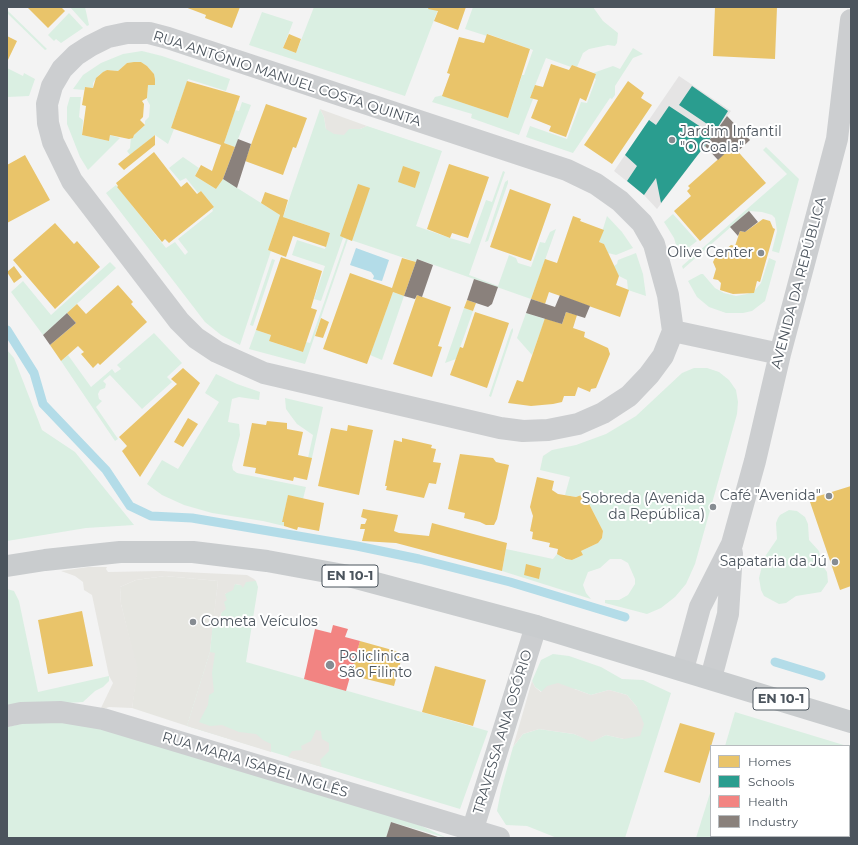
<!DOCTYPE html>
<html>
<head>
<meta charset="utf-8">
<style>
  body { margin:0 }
  #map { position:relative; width:858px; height:845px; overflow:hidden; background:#f3f3f3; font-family:Montserrat,sans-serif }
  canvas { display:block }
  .frame { position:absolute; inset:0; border:8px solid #4b545d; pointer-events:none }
  .legend { position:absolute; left:710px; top:745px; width:140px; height:92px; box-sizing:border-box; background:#fff; border:1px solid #b7bbbe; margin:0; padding:5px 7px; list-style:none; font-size:12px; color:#4b545d }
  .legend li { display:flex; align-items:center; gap:8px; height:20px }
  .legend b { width:20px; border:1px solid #b7bbbe }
</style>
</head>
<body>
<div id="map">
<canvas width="858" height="845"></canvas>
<div class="frame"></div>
<ul class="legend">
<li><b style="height:11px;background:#e9c46a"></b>Homes</li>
<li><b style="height:11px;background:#2a9d8f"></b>Schools</li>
<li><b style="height:11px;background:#f28482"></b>Health</li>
<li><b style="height:11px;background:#8a817c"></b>Industry</li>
</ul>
</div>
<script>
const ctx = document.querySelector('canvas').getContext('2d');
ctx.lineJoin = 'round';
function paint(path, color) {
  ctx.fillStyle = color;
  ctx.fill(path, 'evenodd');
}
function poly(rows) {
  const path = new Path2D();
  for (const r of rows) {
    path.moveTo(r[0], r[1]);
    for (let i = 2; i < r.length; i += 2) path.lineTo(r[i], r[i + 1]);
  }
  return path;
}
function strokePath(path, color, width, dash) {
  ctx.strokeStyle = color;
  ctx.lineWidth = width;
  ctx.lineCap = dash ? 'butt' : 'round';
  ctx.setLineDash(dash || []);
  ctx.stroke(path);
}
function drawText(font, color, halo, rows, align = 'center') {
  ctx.font = font + ' Montserrat,sans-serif';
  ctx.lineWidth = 4;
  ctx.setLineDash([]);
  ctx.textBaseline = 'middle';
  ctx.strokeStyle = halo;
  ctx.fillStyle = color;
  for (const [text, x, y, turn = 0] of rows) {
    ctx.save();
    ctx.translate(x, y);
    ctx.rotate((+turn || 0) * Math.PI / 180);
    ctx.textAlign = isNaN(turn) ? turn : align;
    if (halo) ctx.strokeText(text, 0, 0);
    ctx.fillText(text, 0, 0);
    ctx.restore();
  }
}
paint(poly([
  [165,576,218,581,210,652,187,726,132,708,137,670,121,604,120,587,136,580]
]), '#e6e6e1');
paint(poly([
  [679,76,731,111,657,209,644,195,614,171]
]), '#e5e4e4');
paint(poly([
  [70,7,85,7,89,25,87,26],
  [314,7,439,7,405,96,249,45,262,12,293,22,283,48,296,53],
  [473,7,593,7,603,21,618,33,617,43,615,46,608,45,589,49,583,53,577,67,572,65,571,67,546,58,530,98,533,99,519,135,471,118,472,114,432,102,435,97,443,95,443,96,508,118,522,75,524,75,533,50,488,34,487,36,465,29],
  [7,10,47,49,45,50,7,13],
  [69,13,83,28,61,43,56,39,54,41,48,35],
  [633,48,643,54,633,58,615,86,615,95,612,99,610,98,573,153,526,137,530,126,567,139,581,102,587,103,596,79,594,78,596,74,593,73,613,66,620,69],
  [142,51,162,56,230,79,226,91,188,79,171,128,174,129,168,144,155,135,130,155,127,151,130,148,131,137,133,138,134,135,145,125,145,121,149,117,150,105,147,100,148,85,155,85,154,74,147,66,141,62,127,63,118,71,107,70,99,75,93,83,93,88,85,87,84,90,73,89,83,75,101,63,123,54],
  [7,68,23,76,24,73,35,79,29,96,7,97],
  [70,97,81,97,79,117,83,120,82,135,109,141,110,135,120,138,88,170,80,157,67,124,67,107],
  [242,102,251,105,235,147,224,143,235,110,239,111],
  [320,109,324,117,326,129,360,129,367,126,442,151,416,226,450,238,470,244,486,200,492,202,503,171,505,172,469,275,498,286,509,255,516,258,518,263,531,267,540,242,545,243,550,232,556,229,531,299,417,259,416,262,348,239,305,364,249,349,256,330,271,335,269,341,303,352,306,342,310,343,346,239,343,238,321,301,314,299,325,266,292,255,297,240,325,249,330,233,283,217],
  [766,147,799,179,779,253,772,251,777,231,775,218,772,215,762,212,749,211,683,269,682,266,787,174,763,150],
  [183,157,199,168,195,176,216,189,223,179,280,215,268,250,271,251,240,345,221,335,205,322,106,193,116,185,166,248,175,242,185,255,188,252,178,239,213,211,212,209,214,207,201,191,198,193,186,178,180,181,169,168],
  [508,180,508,183,488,241,485,242,505,182],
  [673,214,697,241,679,255,674,238,664,222],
  [607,216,622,232,633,248,616,255,608,253,604,244,599,242],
  [636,253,643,274,646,296,628,290,627,280,619,276,614,266,617,264,618,260],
  [769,258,776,261,765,301,752,311,743,313,726,313,709,307,697,297,688,281,701,274,703,274,715,288,724,293,736,296,747,294,754,291,761,283],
  [272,259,275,260,253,326,250,325],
  [110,262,116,268,43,335,11,292,23,281,51,315],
  [393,292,404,296,382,360,370,355],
  [464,308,473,311,456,359,445,363],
  [526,313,545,319,532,355,517,338],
  [513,328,513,331,491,397,489,396,511,330],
  [154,333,182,363,167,377,172,382,142,409,110,375,103,381,106,384,105,388,100,390,98,394,99,399,102,401,96,407,118,439,115,441,61,361,68,355,91,387,112,369,115,373,121,369,117,365],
  [7,350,14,358,42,430,75,452,134,525,86,528,7,541],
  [694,368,707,368,719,372,729,380,736,390,738,402,737,414,695,564,686,584,675,597,661,608,647,614,605,603,605,600,619,600,628,595,635,584,635,579,628,563,621,559,610,559,600,568,588,572,583,585,586,593,591,599,502,571,506,549,553,559,557,554,560,554,564,559,572,560,583,555,581,551,598,543,602,538,603,531,584,494,576,497,565,495,570,477,540,470,543,456,552,450,576,445,606,434,636,416,682,373],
  [216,374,237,384,260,392,259,400,239,397,232,399,228,422,239,424,240,435,232,465,233,470,237,473,306,487,303,499,288,496,282,522,284,522,284,526,263,521,212,513,184,505,162,495,147,484,162,460,178,469,219,402,205,393],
  [285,398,323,407,312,458,308,458,313,435,297,424,291,416,286,409],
  [789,510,797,511,805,517,808,524,809,540,819,551,822,565,827,572,828,582,821,592,796,596,786,603,779,604,764,596,761,590,759,578,764,558,777,539,776,523,778,518,780,515],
  [246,581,256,581,258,587,246,662,488,731,460,809,187,726,210,652,213,622,220,620,225,594,235,584,241,585],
  [7,589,14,591,19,601,38,692,109,676,109,681,103,687,95,691,83,702,7,707],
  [553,654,569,656,601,667,622,679,643,680,671,693,625,838,557,838,527,826,506,825,497,811,501,790,513,747,523,734,539,729,574,734,592,741,606,735,624,739,637,707,627,695,609,690,591,695,575,689,542,692,535,687,532,681,541,660],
  [735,712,847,746,725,746],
  [30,722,80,722,409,820,447,838,391,822,386,838,7,838,7,727],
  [711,790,711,836,763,836,762,838,696,838]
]), '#daefe2');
paint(poly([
  [320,109,367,126,360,129,349,129,344,135,334,134,326,129,324,117],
  [88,567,107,567,106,569,108,572,161,571,247,575,254,579,256,581,246,582,243,588,241,585,235,584,233,590,225,594,227,600,224,602,226,609,221,613,220,620,213,622,218,581,165,576,136,580,120,587,121,604,138,670,132,708,109,707,100,710,113,683,109,676,92,595,84,590,83,582,75,576,61,571],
  [210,652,215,653,212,673,214,692,209,695,208,705,199,722,210,726,222,725,239,732,256,734,263,740,271,744,271,752,187,726],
  [532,681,535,687,541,692,547,686,558,683,591,695,609,690,627,695,637,707,644,724,640,736,624,739,606,735,592,742,574,734,539,729,523,734,513,747],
  [316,730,321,731,322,739,329,743,329,751,320,760,322,767,288,757,292,751,302,750,301,746,311,741]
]), '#e7e6e2');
paint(poly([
  [356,248,389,260,382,281,373,279,374,276,371,272,350,265]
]), '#b3dce8');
paint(poly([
  [27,7,61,7,65,11,48,28],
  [185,7,240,7,232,28,205,18,206,15],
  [429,7,466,7,458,30,434,21,438,11,428,9],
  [715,7,777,7,775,59,713,56],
  [289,34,301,39,296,53,283,48],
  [487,34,530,49,508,118,442,96,450,74,447,73,459,37,484,43],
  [7,36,17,41,7,62],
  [134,62,141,62,147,66,154,74,155,79,155,85,148,85,147,98,142,101,144,104,143,117,140,120,145,125,134,135,133,138,129,139,110,135,109,141,82,135,86,106,82,105,85,87,93,88,96,78,103,72,107,70,118,71,127,63],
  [551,64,569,70,572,65,596,74,586,101,580,98,566,137,549,131,551,126,531,118,538,100,530,98,535,85,543,87],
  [187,81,240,96,224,143,235,147,223,179,216,189,195,176,201,165,212,171,221,145,171,128],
  [628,81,644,93,641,98,652,105,612,164,584,145],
  [266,104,307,118,296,148,293,147,283,175,245,161],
  [155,135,155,145,124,170,118,164],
  [733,146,766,183,700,241,674,211,691,196,687,191,690,188,688,186],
  [154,152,181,187,187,182,197,194,201,191,214,207,169,243,165,239,162,242,117,187,118,186,116,183],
  [25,155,50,200,7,223,7,165],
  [449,164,489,177,468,238,452,233,450,238,427,229],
  [403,166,420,172,415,188,398,182],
  [358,184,370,188,352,241,340,236],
  [510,189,551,204,531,261,490,247],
  [265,192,288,200,283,217,330,233,326,247,293,236,286,257,268,250,280,215,261,203],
  [573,216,581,219,580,221,604,230,599,242,604,244,619,276,616,285,629,290,620,317,549,292,545,304,531,299,545,259,557,263],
  [763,219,770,221,773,228,775,229,760,282,757,281,754,293,733,294,720,290,721,283,718,280,713,279,716,269,713,262,715,258,720,257,721,251,724,251,731,245,735,246,740,231,745,232],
  [55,223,74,244,77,241,100,267,55,309,13,260],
  [281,257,322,271,311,308,317,310,303,352,269,341,271,335,256,330],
  [402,258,416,262,404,296,393,292,367,364,323,349,350,273,392,288],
  [14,266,22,277,14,283,7,272],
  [118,285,133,302,131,304,147,322,100,365,98,363,93,368,81,354,84,352,78,346,61,361,50,345,76,323,67,313,77,304,86,314],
  [417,295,451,307,438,346,442,347,432,377,393,364],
  [467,300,476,303,473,311,464,308],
  [475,312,509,323,487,388,450,375,460,347,463,348],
  [566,312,577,315,573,328,585,332,584,337,608,348,610,354,596,388,591,389,590,392,578,387,575,396,564,396,562,402,553,404,531,406,508,403,517,380,523,382,545,318,562,324],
  [321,318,329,322,323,338,315,336],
  [183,368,200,383,140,477,122,451,127,446,119,437,177,384,171,379],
  [188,418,198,424,183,447,174,442],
  [267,421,287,423,287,429,303,432,298,455,312,458,307,480,294,477,293,481,255,473,256,468,243,466,252,423,266,425],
  [348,425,373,430,359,495,318,486,331,428,347,431],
  [402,438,432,445,431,448,436,449,433,462,441,463,436,484,429,483,424,498,386,490,387,486,385,486,394,440,402,442],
  [460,454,493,458,496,462,509,465,497,519,494,525,486,525,480,522,464,518,465,513,448,509],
  [537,477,554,481,552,490,558,494,576,497,584,494,603,531,602,538,598,543,581,551,583,555,572,560,566,559,557,554,558,549,549,547,550,543,532,539,533,532,530,531,533,516,530,507],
  [851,486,851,586,840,590,809,499],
  [288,495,324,503,319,531,298,527,297,530,284,526,284,522,282,522],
  [363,509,398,515,394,531,399,533,429,536,432,523,507,543,502,571,396,543,362,541,365,529,360,529,361,524,365,524,367,519,361,517],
  [526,564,541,568,539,579,524,575],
  [82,611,93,666,48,674,38,620],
  [360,641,403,653,394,686,350,675],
  [435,666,486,680,473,726,422,712],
  [680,723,715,733,700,783,664,772],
  [777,836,807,836,813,838,776,838]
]), '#e9c46a');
paint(poly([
  [692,86,728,111,716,130,679,105],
  [669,106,713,135,661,203,656,178,644,195,627,181,637,166,625,155,649,120,656,125]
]), '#2a9d8f');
paint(poly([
  [333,625,348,629,345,637,360,641,346,691,304,679,315,629,331,633]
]), '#f28482');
paint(poly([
  [727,116,750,140,737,152,733,146,718,160,705,146],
  [238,139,251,144,237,188,223,179],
  [749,211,758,222,745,232,740,231,738,236,730,227],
  [417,259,433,265,422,297,417,295,415,299,404,296],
  [474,279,498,287,492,304,488,307,467,300],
  [560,295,590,306,585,318,566,312,562,324,526,313,531,299,555,307],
  [67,313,76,323,50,345,43,335],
  [391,822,441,838,386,838]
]), '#8a817c');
strokePath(poly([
  [7,330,34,373,43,404,106,470,130,506,151,516,192,518,357,546,419,559,510,582,625,617],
  [775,662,821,676]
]), '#b3dce8', 9);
strokePath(poly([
  [127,33,149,33,168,38,567,170,596,184,620,201,642,223,654,244,668,295,673,331,663,356,649,375,629,396,603,413,578,424,548,430,523,431,500,428,264,373,217,352,196,338,179,321,72,181,53,142,48,123,47,104,52,86,62,69,76,55,90,46,108,37,127,33],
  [673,331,780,354],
  [683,669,700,607,732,544,755,461,780,354,837,139,851,20],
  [711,678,728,614,732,553],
  [7,716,21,713,61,712,103,719,499,838],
  [470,838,536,626]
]), '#ccced0', 22);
strokePath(poly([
  [7,566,45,560,120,552,193,552,267,561,349,576,536,626,851,722]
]), '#c9ccce', 22);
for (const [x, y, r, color] of [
  [672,140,4,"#868c92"],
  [761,253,4,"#868c92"],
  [829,496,4,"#868c92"],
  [713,507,4,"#868c92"],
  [835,562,4,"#868c92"],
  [193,622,4,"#868c92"],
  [330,665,5,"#868c92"]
]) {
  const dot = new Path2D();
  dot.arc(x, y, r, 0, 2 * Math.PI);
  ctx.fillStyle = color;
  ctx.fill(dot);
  strokePath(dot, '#fff', 1.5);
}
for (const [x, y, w] of [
  [350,576,56],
  [781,699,56]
]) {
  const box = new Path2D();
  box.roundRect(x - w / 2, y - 11, w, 22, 3);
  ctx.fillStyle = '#fff';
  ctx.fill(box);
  strokePath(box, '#4b545d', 1);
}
drawText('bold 13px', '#4b545d', null, [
  ["EN 10-1",350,576],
  ["EN 10-1",781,699]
]);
drawText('14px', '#4b545d', '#fff', [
  ["RUA ANTÓNIO MANUEL COSTA QUINTA",287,79,18],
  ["AVENIDA DA REPÚBLICA",799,283,-75],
  ["TRAVESSA ANA OSÓRIO",503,732,-73],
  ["RUA MARIA ISABEL INGLÊS",255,765,17]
]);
drawText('14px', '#4b545d', '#fff', [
  ["Jardim Infantil",680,132,"left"],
  ["\"O Coala\"",680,148,"left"],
  ["Olive Center",753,253],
  ["Café \"Avenida\"",821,496],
  ["Sobreda (Avenida",705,499],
  ["da República)",705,515],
  ["Sapataria da Jú",827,562],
  ["Cometa Veículos",201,622,"left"],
  ["Policlinica",339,657,"left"],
  ["São Filinto",339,673,"left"]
], 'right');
</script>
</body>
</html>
